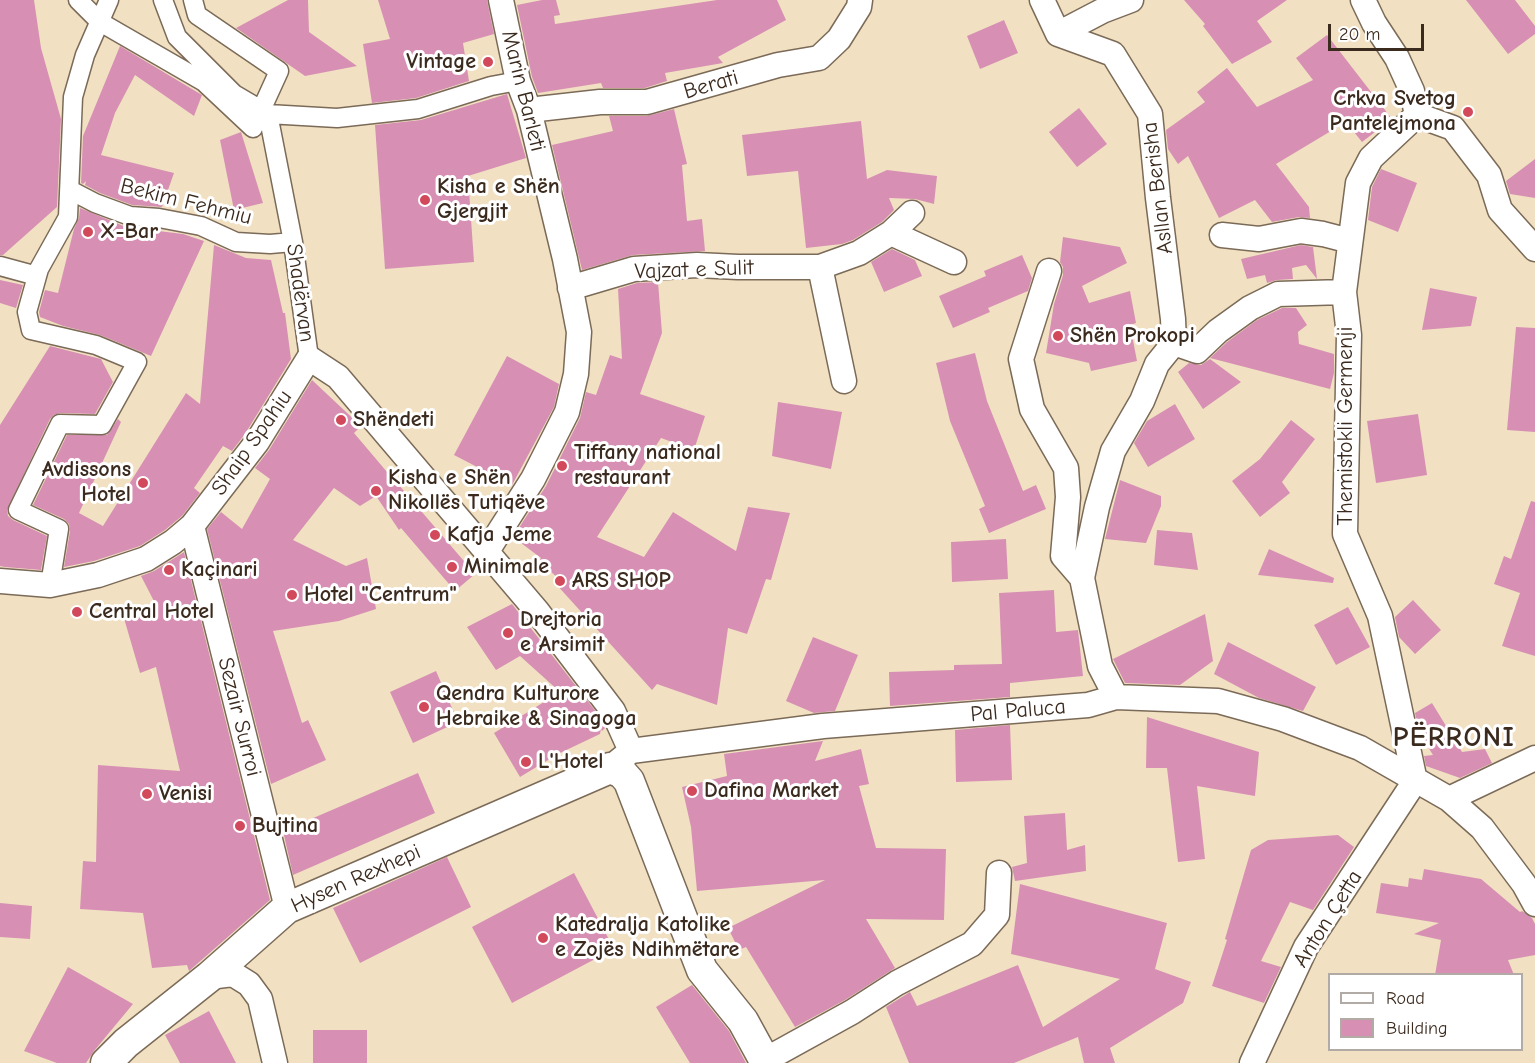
<!DOCTYPE html>
<html>
<head>
<meta charset="utf-8">
<style>
  body { margin:0 }
  #map { position:relative; width:1535px; height:1063px; overflow:hidden; background:#f1e1c2; font-family:"Comic Neue",sans-serif }
  canvas { display:block }
  .legend { position:absolute; left:1328px; top:973px; width:195px; height:78px; box-sizing:border-box; background:#fff; border:2px solid #b1aaa5; margin:0; padding:8px 10px; list-style:none; font-size:18px; color:#3b2a1e }
  .legend li { display:flex; align-items:center; gap:12px; height:30px }
  .legend b { width:30px; border:2px solid #b1aaa5 }
  .scale { position:absolute; left:1328px; top:24px; width:96px; height:27px; box-sizing:border-box; border:3px solid #3b2a1e; border-top:0; padding-left:8px; font-size:18px; line-height:21px; white-space:nowrap; color:#3b2a1e; -webkit-text-stroke:4px #fff; paint-order:stroke }
</style>
</head>
<body>
<div id="map">
<canvas width="1535" height="1063"></canvas>
<ul class="legend">
<li><b style="height:8px;background:#fff"></b>Road</li>
<li><b style="height:16px;background:#d790b4"></b>Building</li>
</ul>
<div class="scale">20 m</div>
</div>
<script>
const ctx = document.querySelector('canvas').getContext('2d');
ctx.lineJoin = 'round';
function paint(path, color) {
  ctx.fillStyle = color;
  ctx.fill(path, 'evenodd');
}
function poly(rows) {
  const path = new Path2D();
  for (const r of rows) {
    path.moveTo(r[0], r[1]);
    for (let i = 2; i < r.length; i += 2) path.lineTo(r[i], r[i + 1]);
  }
  return path;
}
function strokePath(path, color, width, dash) {
  ctx.strokeStyle = color;
  ctx.lineWidth = width;
  ctx.lineCap = dash ? 'butt' : 'round';
  ctx.setLineDash(dash || []);
  ctx.stroke(path);
}
function drawText(font, color, halo, rows, align = 'center') {
  ctx.font = font + ' "Comic Neue",sans-serif';
  ctx.lineWidth = 6;
  ctx.setLineDash([]);
  ctx.textBaseline = 'middle';
  ctx.strokeStyle = halo;
  ctx.fillStyle = color;
  for (const [text, x, y, turn = 0] of rows) {
    ctx.save();
    ctx.translate(x, y);
    ctx.rotate((+turn || 0) * Math.PI / 180);
    ctx.textAlign = isNaN(turn) ? turn : align;
    if (halo) ctx.strokeText(text, 0, 0);
    ctx.fillText(text, 0, 0);
    ctx.restore();
  }
}
paint(poly([
  [0,0,34,0,41,48,61,119,57,207,3,255,0,255],
  [288,0,308,0,309,32,357,66,305,76,236,28],
  [378,0,487,0,494,34,463,43,469,81,416,98,372,103,363,44,390,39],
  [542,0,556,0,560,15,554,16,555,24,717,0,777,0,786,20,718,57,723,63,665,73,667,81,645,88,603,88,601,83,538,93,532,77,517,5],
  [1184,0,1287,0,1257,21,1272,42,1232,64,1203,26,1205,24],
  [1466,0,1515,0,1535,26,1535,34,1508,54],
  [1004,20,1018,53,980,69,967,36],
  [1327,35,1392,119,1362,142,1346,122,1276,164,1309,207,1310,218,1299,217,1272,222,1255,200,1219,218,1188,156,1178,164,1168,149,1166,130,1205,102,1197,92,1227,68,1257,107,1313,80,1296,58],
  [120,46,202,95,194,116,135,75,115,113,101,155,174,173,162,207,132,205,100,193,85,185,86,181,83,184,81,183,83,136],
  [507,94,526,158,468,176,474,262,385,269,375,125,421,120],
  [1079,108,1107,144,1077,167,1049,132],
  [674,109,687,164,682,165,687,221,702,219,705,251,633,255,582,270,552,145,613,131,609,116,647,116],
  [861,121,867,179,887,170,937,176,934,204,915,199,889,198,894,210,882,222,853,240,842,244,806,248,798,171,747,176,742,135],
  [241,132,263,203,234,210,220,140],
  [1535,159,1535,198,1510,194,1506,181],
  [1381,169,1417,183,1398,232,1368,220,1372,187],
  [80,208,126,227,183,234,204,241,151,356,100,335,63,326,40,317,39,312,45,290,58,293,74,229,79,218],
  [1063,237,1120,247,1127,263,1082,286,1089,303,1130,291,1136,323,1130,325,1137,361,1091,371,1089,363,1046,353,1054,304,1063,275,1063,267,1060,262],
  [214,245,246,258,271,260,283,313,285,313,291,359,245,434,232,451,223,446,194,488,200,493,182,516,165,530,140,546,94,561,64,567,70,531,69,524,64,519,33,505,67,435,107,435,118,419,121,422,79,513,103,526,186,393,200,404],
  [1301,245,1313,247,1317,279,1306,265,1292,268,1293,279,1277,280,1267,283,1265,275,1247,279,1241,259],
  [892,249,915,260,922,276,884,292,871,262],
  [1022,255,1032,278,1028,291,988,308,990,312,953,328,939,296,986,276,984,271],
  [0,280,23,285,16,308,0,303],
  [658,282,662,333,640,394,705,416,694,450,661,438,597,537,644,557,673,512,736,551,748,507,790,513,771,580,766,579,747,634,728,628,717,705,657,684,652,690,555,583,560,580,539,561,541,558,513,537,546,486,580,418,586,392,596,395,610,355,622,359,618,289,637,283],
  [1430,288,1477,297,1471,326,1422,330],
  [1282,308,1296,308,1307,325,1298,332,1299,344,1334,354,1334,373,1330,389,1210,358,1227,342,1257,320],
  [1516,327,1535,328,1535,432,1507,430],
  [50,346,101,359,113,382,95,414,60,413,54,415,50,419,7,510,8,516,13,520,47,536,41,570,5,567,0,566,0,425],
  [975,353,987,401,1023,491,1036,485,1046,509,989,533,979,509,985,506,950,421,936,363],
  [507,356,559,384,554,407,512,485,454,455],
  [1210,359,1241,382,1203,409,1178,372,1189,363,1201,365],
  [312,380,361,426,354,433,393,479,400,483,398,484,475,574,455,591,401,528,399,530,376,496,360,506,334,488,293,540,346,566,367,558,376,609,339,621,273,631,302,723,308,720,326,760,271,784,207,529,221,512,242,529,270,479,255,468,269,450],
  [778,402,842,412,831,469,772,456],
  [1175,404,1195,439,1148,467,1134,443,1147,421],
  [1418,414,1427,475,1376,483,1367,421],
  [1291,420,1315,439,1282,482,1290,493,1260,517,1232,481,1260,459],
  [1120,480,1161,496,1161,506,1146,543,1105,539],
  [1531,501,1535,502,1535,656,1502,646,1520,593,1494,584,1504,556,1511,559],
  [1157,530,1192,533,1198,570,1154,565],
  [1006,539,1008,579,952,582,951,542],
  [1269,549,1334,578,1333,583,1258,575],
  [184,552,270,900,189,971,187,965,152,968,143,913,80,909,83,861,96,862,98,765,180,771,156,667,140,673,123,615,157,607,141,576,154,571],
  [1054,590,1056,632,1078,630,1083,676,1010,683,1010,697,890,706,889,672,954,670,954,665,1002,664,999,593],
  [1413,600,1441,630,1415,654,1399,637,1395,617],
  [512,604,601,718,605,728,602,731,601,729,600,734,558,754,520,777,494,733,560,692,520,656,496,670,467,627],
  [1348,607,1370,647,1336,665,1314,625],
  [1205,614,1213,661,1180,685,1125,683,1113,659],
  [813,637,858,655,835,711,814,713,786,701],
  [1228,642,1316,687,1303,711,1259,698,1214,674],
  [436,671,458,722,413,743,390,692],
  [1432,703,1462,752,1485,749,1492,763,1460,778,1426,766,1424,756,1433,755,1419,733,1415,713],
  [1147,717,1259,752,1255,796,1197,786,1205,859,1178,862,1167,768,1146,768],
  [1010,725,1012,780,956,782,955,730],
  [823,741,815,761,861,749,869,784,859,786,876,848,946,849,944,920,866,919,895,968,845,1000,795,1027,746,947,739,950,728,928,825,880,697,891,691,827,682,787,727,776,724,754],
  [418,773,435,813,293,875,283,831],
  [1065,813,1067,850,1085,845,1086,871,1015,881,1012,867,1027,863,1024,816],
  [1338,835,1354,847,1313,910,1290,902,1261,961,1281,967,1264,1003,1212,986,1227,940,1225,939,1251,850,1268,840],
  [447,857,471,907,360,963,333,908],
  [1424,869,1481,879,1520,912,1522,911,1532,918,1535,924,1535,955,1508,960,1514,975,1435,975,1441,940,1414,934,1439,923,1376,913,1381,883,1408,887,1409,878,1422,880],
  [574,873,614,949,512,1003,472,927],
  [1020,884,1167,923,1155,969,1191,982,1183,1003,1110,1048,1115,1063,1084,1063,1078,1037,1014,1063,909,1063,886,1007,910,992,917,1006,1018,965,1043,1027,1120,979,1011,954],
  [0,903,32,906,30,939,0,937],
  [68,967,133,1004,94,1051,86,1063,57,1063,24,1051],
  [692,985,729,1031,746,1063,690,1063,656,1007],
  [209,1011,236,1063,180,1063,165,1035],
  [313,1030,367,1030,367,1063,313,1063]
]), '#d790b4');
const pedestrian = poly([
  [78,0,100,22,204,82,253,128,279,71,197,15,193,0],
  [163,0,177,37,234,94,268,114,337,118,418,109,491,86,518,81],
  [268,114,293,242,309,358],
  [70,190,95,203,130,216,159,218,201,226,236,242,270,244,293,242],
  [0,266,37,276],
  [50,585,59,529,18,510,60,424,102,425,137,362,96,345,31,330,27,312,39,269,68,217,73,97,85,55,109,0]
]);
const minor = poly([
  [1042,0,1058,34,1102,11,1131,0],
  [1363,0,1374,23,1397,58,1412,91,1417,115],
  [1058,34,1113,54,1150,114,1158,198,1173,319,1174,343,1157,364,1142,401,1113,451,1097,507,1082,578,1100,666,1116,697],
  [529,110,600,102,647,102,778,65,819,58,839,39,859,7,860,0],
  [1417,115,1453,128,1489,175,1500,210,1535,249],
  [891,233,954,262],
  [1222,235,1259,239,1301,231,1323,234,1350,241],
  [820,267,844,381],
  [1049,271,1021,359,1032,409,1066,468,1068,497,1063,556,1082,578],
  [570,288,634,269,697,265,738,267,820,267,859,253,891,233,912,213],
  [1174,343,1197,351,1218,331,1250,308,1278,294,1344,292],
  [192,526,287,908],
  [487,551,533,479,567,412,576,374,579,332,565,259,529,110,518,81,501,0],
  [0,581,50,585,98,575,146,559,173,542,192,526,257,442,309,358,338,377,537,611,613,711,631,751],
  [610,768,631,751,823,726,1088,705,1116,697,1218,701,1283,719,1360,748,1449,799,1482,828,1524,884,1535,904],
  [1415,781,1380,616,1345,534,1349,335,1344,292,1358,183,1371,158,1417,115],
  [1449,799,1535,758],
  [209,977,233,974,249,984,260,999,275,1063],
  [765,1060,852,1012,897,983,972,944,997,915,999,873],
  [1252,1063,1306,947,1415,781]
]);
const tertiary = poly([
  [106,1063,126,1043,209,977,287,908,610,768,622,773,629,781,702,970,743,1021,766,1063]
]);
strokePath(pedestrian, '#7b6a57', 21);
strokePath(minor, '#7b6a57', 27);
strokePath(tertiary, '#7b6a57', 33);
strokePath(pedestrian, '#fff', 18);
strokePath(minor, '#fff', 24);
strokePath(tertiary, '#fff', 30);
for (const [x, y, r, color] of [
  [488,62,6,"#d1495b"],
  [1468,112,6,"#d1495b"],
  [425,200,6,"#d1495b"],
  [88,232,6,"#d1495b"],
  [1058,336,6,"#d1495b"],
  [341,420,6,"#d1495b"],
  [562,466,6,"#d1495b"],
  [143,483,6,"#d1495b"],
  [376,491,6,"#d1495b"],
  [435,535,6,"#d1495b"],
  [452,567,6,"#d1495b"],
  [169,570,6,"#d1495b"],
  [560,581,6,"#d1495b"],
  [292,595,6,"#d1495b"],
  [77,612,6,"#d1495b"],
  [508,633,6,"#d1495b"],
  [424,707,6,"#d1495b"],
  [526,762,6,"#d1495b"],
  [692,791,6,"#d1495b"],
  [147,794,6,"#d1495b"],
  [240,826,6,"#d1495b"],
  [543,938,6,"#d1495b"]
]) {
  const dot = new Path2D();
  dot.arc(x, y, r, 0, 2 * Math.PI);
  ctx.fillStyle = color;
  ctx.fill(dot);
  strokePath(dot, '#fff', 2);
}
drawText('bold 22px', '#3b2a1e', '#fff', [
  ["Vintage",476,62,"right"],
  ["Crkva Svetog",1456,99,"right"],
  ["Pantelejmona",1456,124,"right"],
  ["Kisha e Shën",437,187],
  ["Gjergjit",437,212],
  ["X-Bar",100,232],
  ["Shën Prokopi",1070,336],
  ["Shëndeti",353,420],
  ["Tiffany national",574,453],
  ["restaurant",574,478],
  ["Avdissons",131,470,"right"],
  ["Hotel",131,495,"right"],
  ["Kisha e Shën",388,478],
  ["Nikollës Tutiqëve",388,503],
  ["Kafja Jeme",447,535],
  ["Minimale",464,567],
  ["Kaçinari",181,570],
  ["ARS SHOP",572,581],
  ["Hotel \"Centrum\"",304,595],
  ["Central Hotel",89,612],
  ["Drejtoria",520,620],
  ["e Arsimit",520,645],
  ["Qendra Kulturore",436,694],
  ["Hebraike & Sinagoga",436,719],
  ["L'Hotel",538,762],
  ["Dafina Market",704,791],
  ["Venisi",159,794],
  ["Bujtina",252,826],
  ["Katedralja Katolike",555,925],
  ["e Zojës Ndihmëtare",555,950]
], 'left');
drawText('22px', '#3b2a1e', '#fff', [
  ["Berati",711,85,-16],
  ["Marin Barleti",523,91,76],
  ["Asllan Berisha",1158,188,-97],
  ["Bekim Fehmiu",186,202,14],
  ["Vajzat e Sulit",694,270,-2],
  ["Shadërvan",300,293,82],
  ["Themistokli Germenji",1346,426,-90],
  ["Shaip Spahiu",252,443,-55],
  ["Pal Paluca",1018,711,-5],
  ["Sezair Surroi",239,717,76],
  ["Hysen Rexhepi",356,879,-24],
  ["Anton Çetta",1328,919,-58]
]);
ctx.letterSpacing = '1.5px';
drawText('bold 28px', '#3b2a1e', '#fff', [
  ["PËRRONI",1454,738]
]);
ctx.letterSpacing = '0px';
</script>
</body>
</html>
